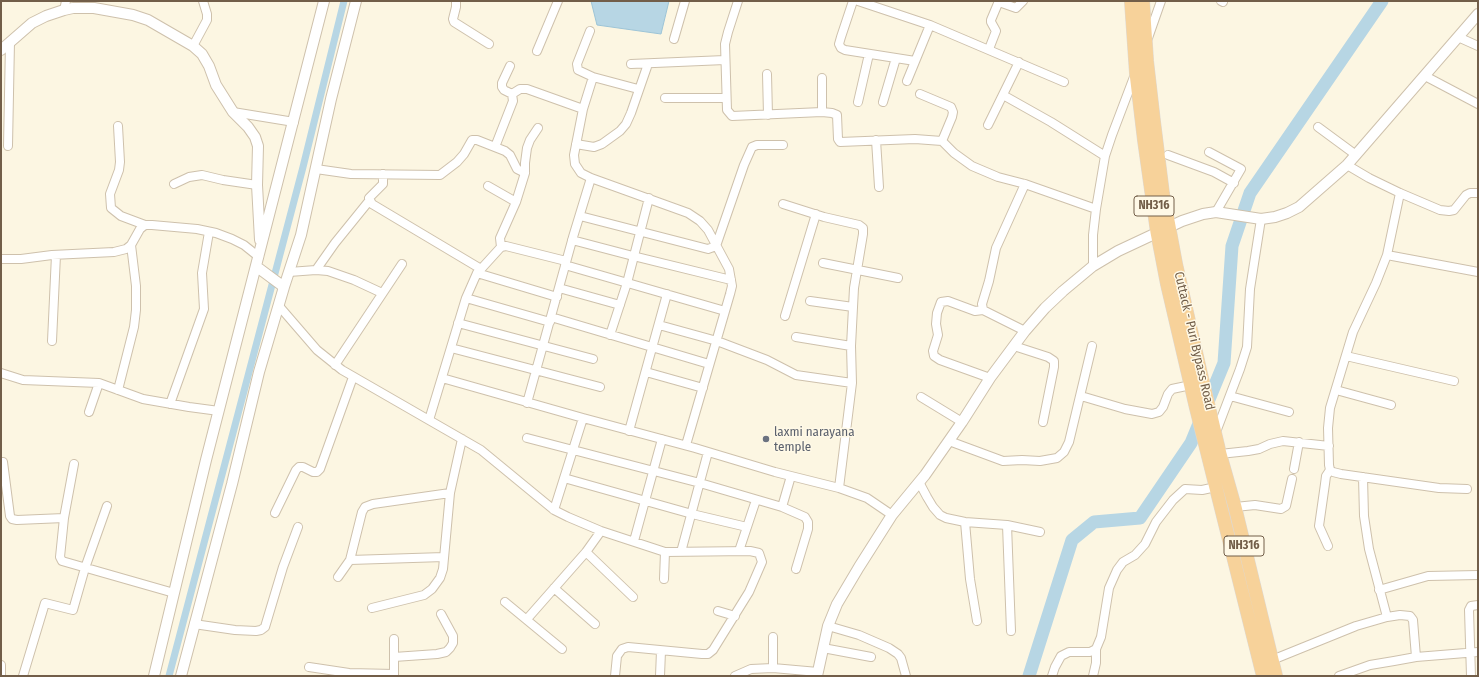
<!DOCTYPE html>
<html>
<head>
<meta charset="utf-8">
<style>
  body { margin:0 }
  #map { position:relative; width:1479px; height:677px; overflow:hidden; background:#fcf6e2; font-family:"Fira Sans Condensed",sans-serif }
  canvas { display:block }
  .frame { position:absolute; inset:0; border:2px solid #725e49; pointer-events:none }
</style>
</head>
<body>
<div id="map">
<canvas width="1479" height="677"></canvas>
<div class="frame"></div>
</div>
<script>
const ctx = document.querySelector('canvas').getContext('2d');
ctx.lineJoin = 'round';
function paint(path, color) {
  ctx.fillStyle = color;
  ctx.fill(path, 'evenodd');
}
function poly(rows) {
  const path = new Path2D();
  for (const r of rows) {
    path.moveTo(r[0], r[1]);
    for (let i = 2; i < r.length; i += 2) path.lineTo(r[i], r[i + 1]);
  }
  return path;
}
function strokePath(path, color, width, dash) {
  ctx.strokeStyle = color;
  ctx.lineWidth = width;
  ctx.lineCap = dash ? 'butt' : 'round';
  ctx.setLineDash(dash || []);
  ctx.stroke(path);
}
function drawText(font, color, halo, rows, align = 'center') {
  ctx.font = font + ' "Fira Sans Condensed",sans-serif';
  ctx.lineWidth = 3;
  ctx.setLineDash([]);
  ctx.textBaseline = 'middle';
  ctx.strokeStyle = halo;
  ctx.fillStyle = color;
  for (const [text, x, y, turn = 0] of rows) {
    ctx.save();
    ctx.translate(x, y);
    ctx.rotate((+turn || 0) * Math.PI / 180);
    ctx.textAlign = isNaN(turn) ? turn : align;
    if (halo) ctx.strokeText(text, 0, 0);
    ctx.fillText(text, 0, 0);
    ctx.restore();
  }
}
const water = poly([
  [591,1,669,1,661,34,597,25,591,1]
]);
paint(water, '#b7d6e4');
strokePath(water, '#9dc4d6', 1);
strokePath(poly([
  [169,676,303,167,344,1]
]), '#b7d6e4', 7);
strokePath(poly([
  [1029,676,1072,540,1094,522,1140,518,1191,443,1224,363,1232,246,1250,193,1382,1]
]), '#b7d6e4', 13);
const minor = poly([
  [456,1,456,7,453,19,454,22,489,44],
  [738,1,728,32,725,44,727,110,732,116,822,112,832,113,837,115,838,139,840,142,915,139,942,141,954,153,972,166,998,177,1025,184,1096,209],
  [853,1,841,37,839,44,841,48,845,50,915,61],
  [858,1,930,25,1064,82],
  [1221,1,1223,2],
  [999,2,1016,8,1023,1],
  [64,10,66,1],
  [590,31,577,64,578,70,593,77,638,89],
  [1458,37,1478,46],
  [1148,38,1161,1],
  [674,39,685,1],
  [193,46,207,20,207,14,203,1],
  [989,49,996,31,991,22,991,20,999,1],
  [537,51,558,1],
  [631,64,725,60],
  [767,74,768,115],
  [1425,76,1478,104],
  [593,77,583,109,574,155,575,164,581,173,591,178,688,213,700,221,708,230,729,269,732,286,730,294,686,445],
  [907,81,930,25],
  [512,94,520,89,527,89,583,109],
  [920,94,951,107,953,112,952,117,942,141],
  [1003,95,1051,122,1105,156],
  [665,98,726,98],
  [858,102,869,54],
  [883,102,896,58],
  [233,112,294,122],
  [822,112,822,78],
  [988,125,1019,62],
  [118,126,120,162,119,170,110,194,111,208,121,216,145,225],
  [1318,127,1356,155],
  [876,140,879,187],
  [576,144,594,147,602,144,620,131,626,124,631,113,648,64],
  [8,146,10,42],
  [495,147,513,101,512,94,504,90,502,87,502,83,510,66],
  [1209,152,1241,169,1216,212],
  [1168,155,1214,172,1234,183],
  [1347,165,1369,178,1400,193,1440,210,1449,211,1454,210,1466,195,1470,193,1478,193],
  [316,169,351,174,440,175,457,162,464,154,472,140,477,140,505,151,510,155,517,169,525,173],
  [383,174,383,184,369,198,372,204,481,269],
  [174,184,189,177,202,175,223,180,257,185],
  [488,186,516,202],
  [1400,193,1387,255,1376,283,1353,332,1330,408,1328,428,1329,465,1330,470,1333,472,1341,474,1439,488,1467,489],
  [783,204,824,217,859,225,863,228,863,234,854,288,851,346,852,383,839,488],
  [580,216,708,249,716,246,744,165,752,147,757,145,783,145],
  [572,240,633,256,731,280],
  [501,247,500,238,516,202,525,173,525,163,527,148,530,140,538,128],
  [1387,255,1478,272],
  [1,259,21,259,52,255,114,252,126,249,131,245,140,229,145,225,152,225,197,229,216,233,232,239,244,245,259,257],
  [823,263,898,278],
  [565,265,725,311],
  [1093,266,1093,235,1096,209,1105,156,1112,135,1134,77],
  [316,270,335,243,369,201],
  [289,272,316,270,328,271,354,280,382,293],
  [477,273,557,297],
  [559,288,620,305],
  [466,298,550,322],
  [810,301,853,307],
  [279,306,317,350,342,370,481,450,554,510,568,517,601,531,665,552,750,551,759,553,762,562,749,592,713,650,708,654,702,654,628,647,622,649,617,656,615,676],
  [983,310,975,311,948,301,941,302,937,313,936,324,938,335,933,351,934,356,940,360,990,378],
  [785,316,816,214],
  [551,317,709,364],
  [458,323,593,359],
  [659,325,717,341,767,360,796,375,852,383],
  [1025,331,983,310,982,304,989,281,996,248,1025,184],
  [610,335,627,283,649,198],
  [796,337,851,346],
  [52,341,56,255],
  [1014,346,1048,357,1054,361,1054,367,1043,422],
  [451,348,600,387],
  [1346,356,1454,381],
  [335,365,402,264],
  [646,372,703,388],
  [1,373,23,380,99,383,143,399,189,407,219,411],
  [442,378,583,418,695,448,775,472,839,488,867,498,892,515],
  [118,390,134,327,136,310,136,286,131,245],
  [1336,390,1391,405],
  [1081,396,1125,409,1152,414,1159,412,1163,407,1168,394,1172,389,1191,385],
  [1230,396,1289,412],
  [921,397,962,422],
  [527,403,573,237,591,178],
  [170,404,204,309,202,273,209,232],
  [89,412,99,383],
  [429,420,466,298,477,273,481,269,501,247,506,246,566,261],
  [629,431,667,294],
  [1216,432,1240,369,1247,347,1250,289,1261,219],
  [527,438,700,483,782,507,805,517,808,522,808,529,796,569],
  [949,441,1003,461,1022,460,1040,461,1057,458,1064,452,1069,442,1092,346],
  [1220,454,1248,451,1259,449,1270,444,1283,441,1329,446],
  [3,462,10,516,12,519,17,520,64,518],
  [74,464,64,518,60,557,62,561,174,593],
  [1294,469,1299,442],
  [1363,477,1364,516,1369,549,1387,617],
  [564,478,692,514,747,527],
  [919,482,927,497,933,507,940,515,946,518,965,522,1007,525,1040,532],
  [782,507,791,476],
  [1235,507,1255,505,1281,509,1286,506,1292,479],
  [554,510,583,418],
  [275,513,296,470,299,467,303,467,313,472,317,472,320,469,353,377],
  [965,522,970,579,977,621],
  [1007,525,1011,631],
  [634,541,662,439],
  [1328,546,1319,526,1325,484,1326,476,1330,470],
  [739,551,756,500],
  [586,552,633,597],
  [681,552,708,452],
  [350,560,444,557],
  [338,577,350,560,362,512,365,507,373,504,450,493],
  [664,579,665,552],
  [554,588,595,624],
  [1379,590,1428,576,1478,575],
  [505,602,562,649],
  [372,608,424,595,432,589,440,578,443,569,450,493,462,439],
  [718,611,735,616],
  [527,619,586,552,601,531],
  [194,624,235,630,256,631,261,630,265,627,283,567,298,527],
  [828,626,859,635,889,648,898,654,901,658,906,676],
  [773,637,773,668],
  [394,639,394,676],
  [823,648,871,657],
  [394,657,437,654,446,652,450,648,453,643,453,636,441,614],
  [1272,660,1356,626,1387,617,1400,615,1410,616,1413,620,1416,657],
  [1,665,1,676],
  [309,667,349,673,394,674],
  [23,676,45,603,73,610,85,568,107,506],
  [660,676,661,651],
  [735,676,751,669,773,668,818,672],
  [1052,676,1055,667,1061,656,1069,652,1090,652,1096,649,1101,637,1109,588,1117,570,1123,562,1135,555,1145,544,1156,522,1173,500,1185,489,1202,490,1216,487],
  [1093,676,1096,663,1096,649],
  [1339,676,1370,665,1394,661,1416,657,1478,652],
  [1471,676,1469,610,1471,606,1478,605]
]);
const tertiary = poly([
  [1,50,32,23,46,16,64,10,73,8,94,8,133,15,148,20,193,46,202,54,209,66,216,85,233,112,248,127,255,137,258,146,257,185,260,240],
  [257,267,284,287],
  [154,676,206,460,324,1],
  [181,676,232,484,259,372,284,287,301,235,331,99,356,1],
  [817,676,828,626,837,604,859,567,892,515,925,475,962,422,990,378,1025,331,1045,308,1063,291,1093,266,1118,251,1182,221,1203,214,1216,212,1261,219,1275,217,1287,213,1299,207,1347,165,1478,14]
]);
const trunk = poly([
  [1131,1,1136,73,1144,140,1157,232,1167,284,1196,408,1263,676],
  [1143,1,1147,61,1154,122,1163,194,1176,264,1201,374,1220,454,1235,507,1276,676]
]);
strokePath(minor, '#cec1ac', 10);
strokePath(tertiary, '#cec1ac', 12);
strokePath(trunk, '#ddd8d3', 14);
strokePath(minor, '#fff', 8);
strokePath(tertiary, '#fff', 10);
strokePath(trunk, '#f7d29a', 13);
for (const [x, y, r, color] of [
  [766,439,4,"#6b7280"]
]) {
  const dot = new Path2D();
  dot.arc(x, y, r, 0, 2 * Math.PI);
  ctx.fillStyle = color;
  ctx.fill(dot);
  strokePath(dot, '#fff9e7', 1.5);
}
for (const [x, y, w] of [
  [1154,206,40],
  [1244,546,40]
]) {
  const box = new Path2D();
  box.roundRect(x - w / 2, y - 10, w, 20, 3);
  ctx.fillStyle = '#fff9e7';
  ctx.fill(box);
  strokePath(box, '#725e49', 1);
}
drawText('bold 12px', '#725e49', null, [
  ["NH316",1154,206],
  ["NH316",1244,546]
]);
drawText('13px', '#725e49', '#fff9e7', [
  ["Cuttack - Puri Bypass Road",1194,341,77]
]);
drawText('13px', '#5b616d', '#fff9e7', [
  ["laxmi narayana",774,432],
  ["temple",774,447]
], 'left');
</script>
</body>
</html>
